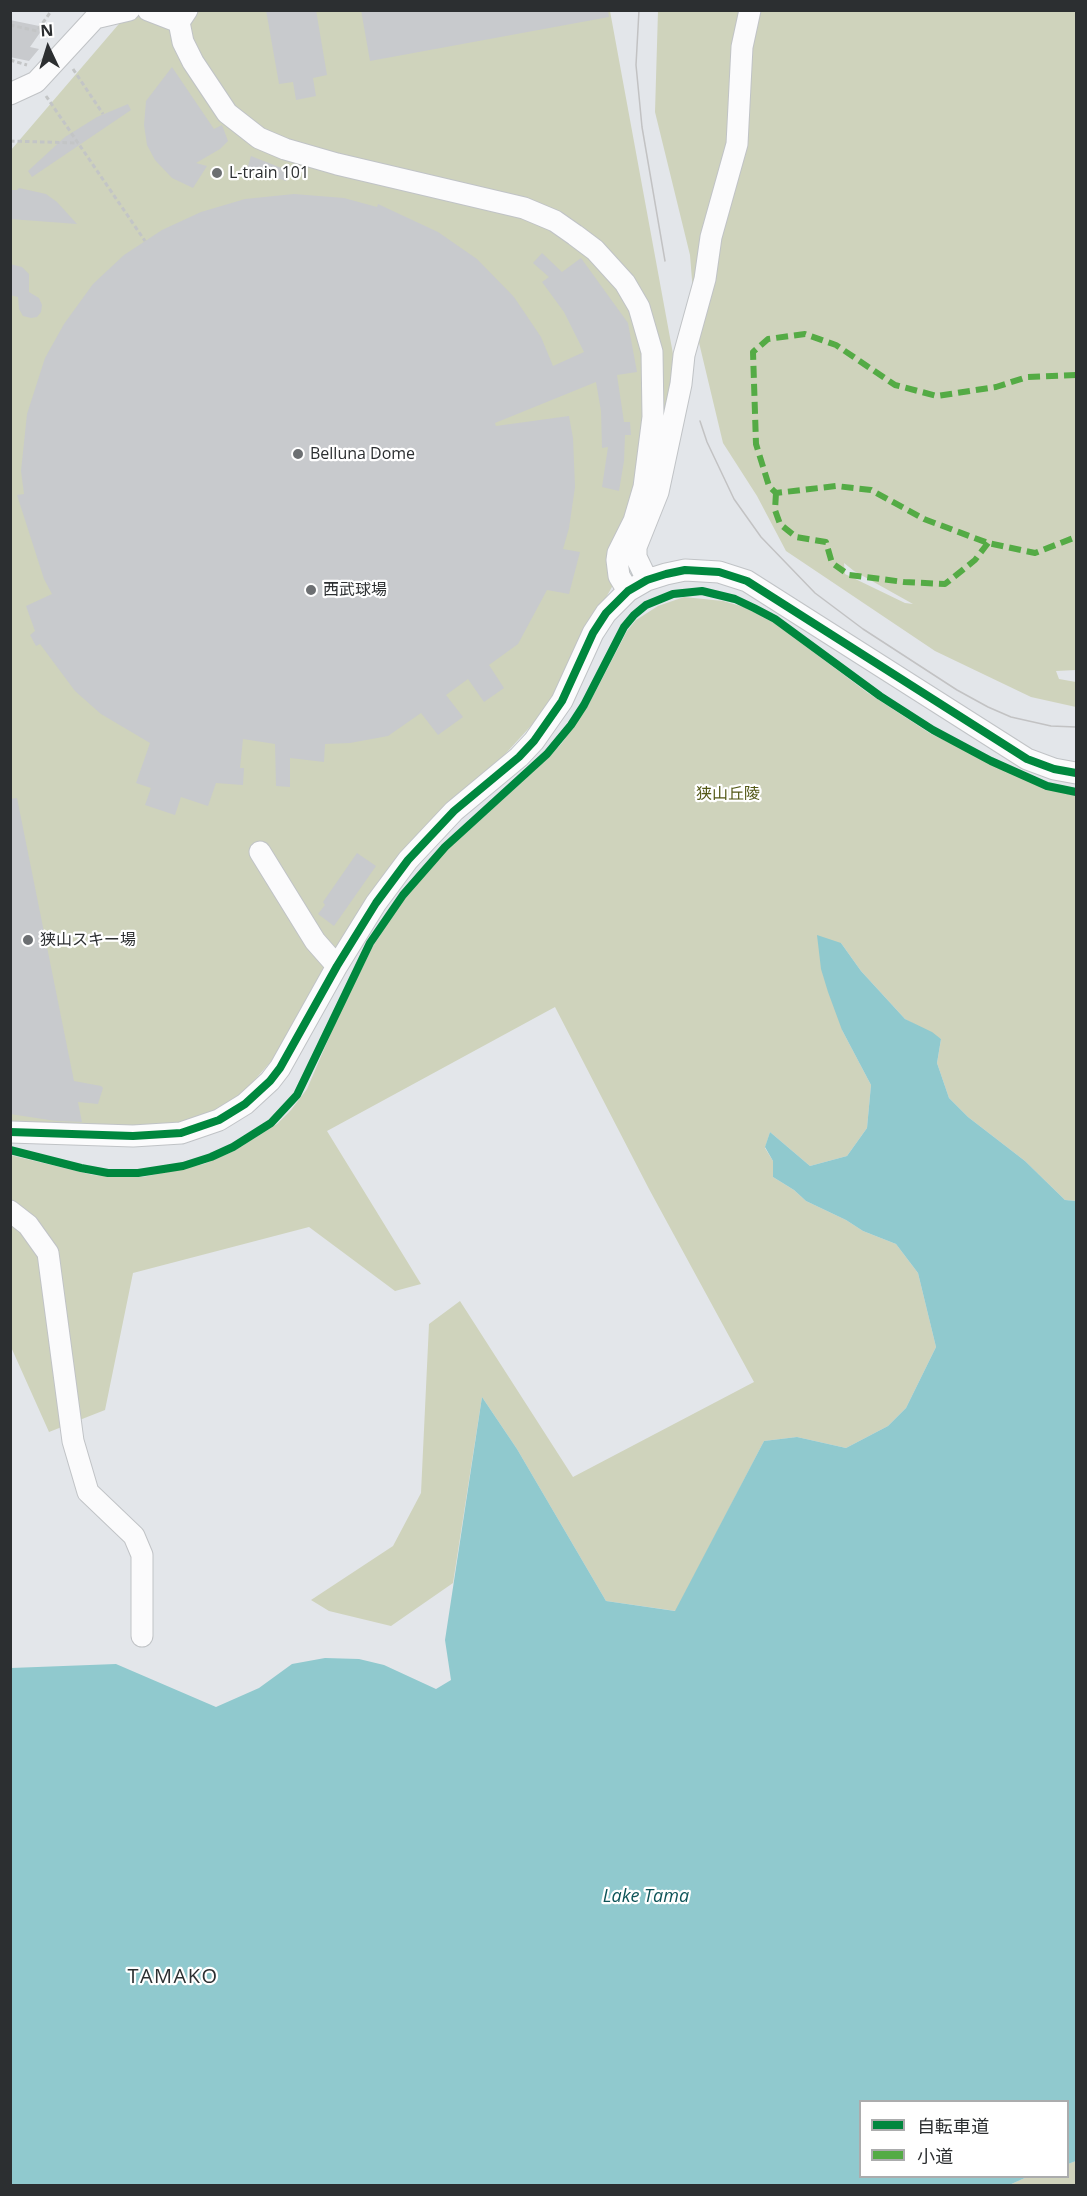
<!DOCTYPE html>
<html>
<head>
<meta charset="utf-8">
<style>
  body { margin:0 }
  #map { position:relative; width:1087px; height:2196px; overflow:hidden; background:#e3e6ea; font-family:"Open Sans","Noto Sans JP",sans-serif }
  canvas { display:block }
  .frame { position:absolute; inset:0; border:12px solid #2c2f31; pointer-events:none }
  .legend { position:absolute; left:859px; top:2100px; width:210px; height:78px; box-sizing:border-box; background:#fff; border:2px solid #abacad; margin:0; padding:8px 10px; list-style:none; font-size:18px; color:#2c2f31 }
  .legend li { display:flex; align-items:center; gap:12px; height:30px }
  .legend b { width:30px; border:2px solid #abacad }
  .north { position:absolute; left:18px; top:18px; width:60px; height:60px; -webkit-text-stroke:4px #fff; paint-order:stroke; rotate:356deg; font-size:16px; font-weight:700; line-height:24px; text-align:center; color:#2c2f31 }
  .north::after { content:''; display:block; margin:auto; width:21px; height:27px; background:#2c2f31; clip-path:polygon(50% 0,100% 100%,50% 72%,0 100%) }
</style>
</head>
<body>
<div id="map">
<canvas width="1087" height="2196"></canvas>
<div class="frame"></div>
<ul class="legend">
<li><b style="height:8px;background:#00873e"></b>自転車道</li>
<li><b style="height:8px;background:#54ab45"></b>小道</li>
</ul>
<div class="north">N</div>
</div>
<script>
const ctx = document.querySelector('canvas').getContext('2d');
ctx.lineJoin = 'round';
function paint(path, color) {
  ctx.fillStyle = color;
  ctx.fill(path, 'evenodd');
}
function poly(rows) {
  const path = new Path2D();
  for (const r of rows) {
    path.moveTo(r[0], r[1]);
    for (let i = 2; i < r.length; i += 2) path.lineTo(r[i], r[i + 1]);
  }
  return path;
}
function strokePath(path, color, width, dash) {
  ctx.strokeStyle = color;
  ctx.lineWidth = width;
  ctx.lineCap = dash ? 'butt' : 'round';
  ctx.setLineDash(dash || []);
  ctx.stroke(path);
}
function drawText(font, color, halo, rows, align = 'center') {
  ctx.font = font + ' "Open Sans","Noto Sans JP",sans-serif';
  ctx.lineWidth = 4.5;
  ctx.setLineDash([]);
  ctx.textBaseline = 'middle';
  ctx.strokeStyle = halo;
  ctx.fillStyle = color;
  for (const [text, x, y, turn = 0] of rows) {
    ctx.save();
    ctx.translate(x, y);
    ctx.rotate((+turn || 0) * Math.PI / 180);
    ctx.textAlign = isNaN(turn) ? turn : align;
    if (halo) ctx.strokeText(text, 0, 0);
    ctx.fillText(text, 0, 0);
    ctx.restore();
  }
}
paint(poly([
  [130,11,610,11,673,354,665,439,629,556,592,623,551,704,497,763,439,816,274,1058,238,1099,193,1122,141,1126,11,1124,11,150],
  [658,11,1076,11,1076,670,1056,671,1059,679,1076,682,1076,707,1031,697,935,651,786,551,757,496,723,443,696,330,690,255,655,112],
  [844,563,854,571,913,604,905,603,845,574],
  [684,597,723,601,744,607,776,624,868,693,931,734,1049,789,1076,796,1076,1201,1065,1200,1025,1161,968,1117,949,1098,937,1063,941,1039,905,1019,861,971,841,943,842,1030,871,1085,867,1128,847,1156,810,1166,770,1132,765,1148,773,1161,773,1177,794,1190,806,1201,846,1220,863,1231,896,1244,918,1273,936,1347,906,1408,888,1426,846,1448,797,1437,764,1441,676,1611,606,1601,517,1449,482,1397,453,1583,391,1626,329,1611,311,1600,393,1546,421,1493,429,1324,460,1301,573,1477,754,1382,649,1189,555,1007,327,1131,421,1284,395,1291,309,1227,133,1273,105,1410,49,1432,11,1347,10,1155,93,1175,115,1177,143,1177,204,1164,234,1151,277,1124,291,1110,307,1089,337,1019,373,946,404,899,442,855,546,760,562,743,590,702,627,631,636,620,658,606],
  [1076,2161,1076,2185,1007,2186,1027,2177,1068,2176,1068,2164]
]), '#cfd3bc');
paint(poly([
  [817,935,841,943,861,971,905,1019,932,1032,941,1039,937,1063,949,1098,968,1117,1025,1161,1065,1200,1076,1201,1076,2161,1068,2164,1068,2102,860,2102,860,2176,1027,2177,1007,2186,11,2185,11,1668,116,1664,216,1707,259,1688,292,1664,325,1658,359,1659,384,1665,436,1689,451,1680,445,1640,482,1397,517,1449,606,1601,675,1611,764,1441,797,1437,846,1448,888,1426,906,1408,936,1347,918,1273,896,1244,863,1231,846,1220,806,1201,794,1190,773,1177,773,1161,765,1147,770,1132,810,1166,847,1156,867,1128,871,1085,842,1030,828,992,821,969]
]), '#90c9ce');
paint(poly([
  [266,10,316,10,327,75,313,78,316,96,296,100,293,82,279,84],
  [361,10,608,10,609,17,370,61],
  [10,20,44,27,30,47,39,49,29,61,10,57],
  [172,67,214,129,222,125,228,141,220,149,196,163,207,166,193,188,172,178,155,160,147,145,144,125,146,101],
  [128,104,131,110,32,177,28,171,65,137,97,117],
  [251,156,289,171,286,181,247,169],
  [19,188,46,194,57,202,77,224,10,219,10,190,17,190],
  [294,194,344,198,377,207,378,204,438,232,477,259,514,297,541,337,553,366,584,352,564,312,542,282,549,277,533,263,542,253,562,272,581,258,628,323,637,372,617,375,624,422,630,422,631,435,625,435,624,461,619,491,602,487,608,447,602,448,601,411,596,382,495,423,496,426,569,416,573,438,575,487,569,528,563,549,580,552,569,594,547,590,518,644,489,665,504,688,484,702,468,679,446,695,463,717,438,735,421,713,388,736,350,743,325,744,324,762,290,758,290,787,276,786,275,744,243,739,240,768,244,768,243,785,216,783,208,806,181,797,175,815,145,805,151,788,136,783,150,743,101,714,75,691,40,644,36,646,30,635,35,631,26,606,52,594,44,579,17,495,24,494,21,471,27,414,45,358,64,324,93,284,124,255,162,230,201,212,245,199],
  [10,264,22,267,29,274,29,292,39,298,42,305,41,312,37,317,31,318,23,316,19,309,18,297,10,295],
  [17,798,74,1081,101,1086,103,1088,98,1104,78,1102,82,1122,56,1121,10,1114,10,799],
  [357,853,376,866,334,926,318,914,325,905,323,902]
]), '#c8cacd');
const minor = poly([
  [148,10,179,22],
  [187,10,179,22,183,42,193,62,227,113,259,138,285,149,337,164,524,208,555,221,575,235,595,250,625,283,639,307,652,352,653,417,644,487,634,521,618,553,617,560,619,576,628,591],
  [10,94,36,82,95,18,129,10],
  [647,580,636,557,636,547,658,492,681,384,684,355,705,279,711,237,737,144,742,47,750,10],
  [260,852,315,941,337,966],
  [10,1132,133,1136,181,1133,219,1120,245,1104,270,1081,280,1068,337,966,376,903,408,860,454,811,519,757,534,741,562,701,593,633,606,613,628,591,647,580,666,574,685,570,719,572,747,581,1027,759,1054,769,1076,773],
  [10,1211,28,1225,48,1253,73,1441,88,1492,134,1536,142,1555,142,1636]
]);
strokePath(minor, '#c0c3c6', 23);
strokePath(poly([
  [10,25,37,31,52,10],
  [10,60,27,65],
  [73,69,103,114],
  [46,96,145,241],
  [10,141,78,143]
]), '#c3c5c6', 3, [4.5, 3]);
strokePath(minor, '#fbfbfc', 21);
strokePath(poly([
  [639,10,636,65,642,127,665,261],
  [700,421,707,442,734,499,761,537,815,593,863,629,957,690,988,707,1011,717,1051,726,1076,727]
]), '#c2c2c3', 1.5);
strokePath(poly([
  [1076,375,1027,377,996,387,937,396,895,385,836,345,805,334,768,339,753,352,756,444,769,486,776,493,836,486,871,490,924,519,988,543,1035,553,1076,537],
  [776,493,775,510,780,524,796,537,826,542,832,563,849,575,904,582,945,584,975,560,988,543]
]), '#54ab45', 6, [12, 6]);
strokePath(poly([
  [10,1132,133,1136,181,1133,219,1120,245,1104,270,1081,280,1068,337,966,376,903,408,860,454,811,519,757,534,741,562,701,593,633,606,613,628,591,647,580,666,574,685,570,719,572,747,581,1027,759,1054,769,1076,773],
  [10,1150,81,1168,108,1173,138,1173,183,1166,211,1157,233,1147,271,1123,297,1095,370,943,403,895,445,847,547,754,571,725,584,705,624,627,634,615,646,605,673,594,702,591,735,599,754,608,775,619,880,696,933,730,991,761,1047,786,1076,792]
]), '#00873e', 8);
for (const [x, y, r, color] of [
  [217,173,6,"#6c6f72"],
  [298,454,6,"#6c6f72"],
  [311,590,6,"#6c6f72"],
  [28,940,6,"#6c6f72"]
]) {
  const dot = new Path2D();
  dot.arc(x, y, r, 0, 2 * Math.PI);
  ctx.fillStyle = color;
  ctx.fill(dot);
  strokePath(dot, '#fff', 2);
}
drawText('16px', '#2c2f31', '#fff', [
  ["L-train 101",229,173],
  ["Belluna Dome",310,454],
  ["西武球場",323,590],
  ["狭山スキー場",40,940]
], 'left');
drawText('16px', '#545917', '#fff', [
  ["狭山丘陵",728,794]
]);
drawText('italic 18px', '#0d5458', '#fff', [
  ["Lake Tama",646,1897]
]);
ctx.letterSpacing = '1.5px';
drawText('20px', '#2c2f31', '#fff', [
  ["TAMAKO",173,1977]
]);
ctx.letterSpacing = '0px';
</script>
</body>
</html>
